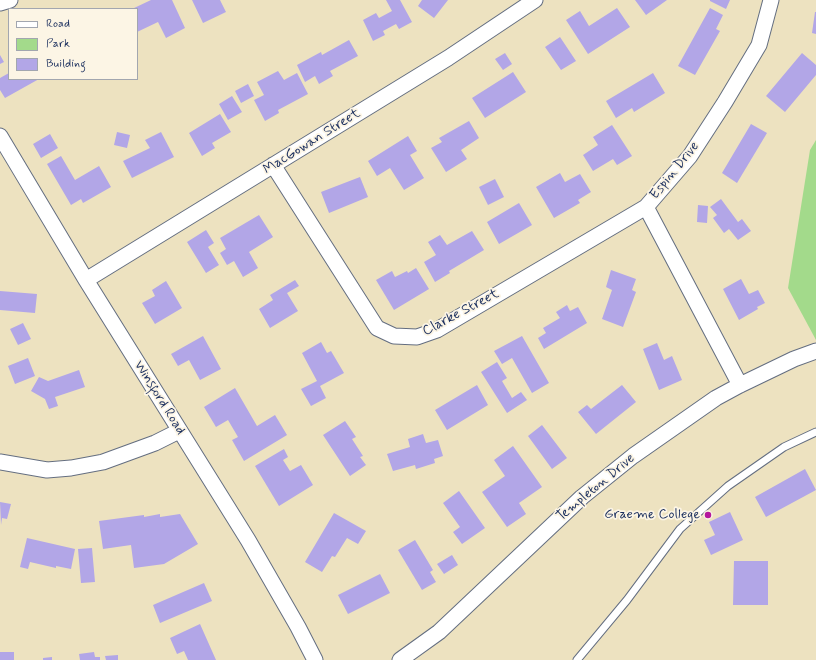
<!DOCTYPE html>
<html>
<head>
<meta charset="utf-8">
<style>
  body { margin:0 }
  #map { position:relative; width:816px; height:660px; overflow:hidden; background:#ede2c0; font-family:Mynerve,sans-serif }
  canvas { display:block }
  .legend { position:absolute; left:8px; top:8px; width:130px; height:72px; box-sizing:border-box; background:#fcf5e5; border:1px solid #a2a6af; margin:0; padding:5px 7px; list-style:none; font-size:12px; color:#1b2f5e }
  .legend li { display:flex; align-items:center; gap:8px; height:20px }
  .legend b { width:20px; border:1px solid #a2a6af }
</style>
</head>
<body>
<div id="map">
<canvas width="816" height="660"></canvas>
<ul class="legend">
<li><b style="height:5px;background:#fff"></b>Road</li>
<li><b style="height:11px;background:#a3da8b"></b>Park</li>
<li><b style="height:11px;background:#b2a6e7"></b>Building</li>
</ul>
</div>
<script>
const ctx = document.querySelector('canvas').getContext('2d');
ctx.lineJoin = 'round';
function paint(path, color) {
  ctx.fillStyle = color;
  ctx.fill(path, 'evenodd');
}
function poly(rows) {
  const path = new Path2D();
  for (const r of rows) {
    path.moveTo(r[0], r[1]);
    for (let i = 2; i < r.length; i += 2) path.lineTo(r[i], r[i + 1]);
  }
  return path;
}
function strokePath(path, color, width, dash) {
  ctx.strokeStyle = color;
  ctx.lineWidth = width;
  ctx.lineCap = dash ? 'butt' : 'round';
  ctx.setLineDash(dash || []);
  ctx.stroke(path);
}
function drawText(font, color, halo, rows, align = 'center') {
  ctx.font = font + ' Mynerve,sans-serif';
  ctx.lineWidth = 3.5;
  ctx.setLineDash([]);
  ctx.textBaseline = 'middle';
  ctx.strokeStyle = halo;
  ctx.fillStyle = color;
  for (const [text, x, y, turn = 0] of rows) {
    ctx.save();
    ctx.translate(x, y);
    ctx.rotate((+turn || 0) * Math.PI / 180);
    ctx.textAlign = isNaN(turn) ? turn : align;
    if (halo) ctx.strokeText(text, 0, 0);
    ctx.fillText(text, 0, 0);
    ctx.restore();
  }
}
paint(poly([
  [816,140,816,340,788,288,810,150]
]), '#a3da8b');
paint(poly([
  [151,0,172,0,185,28,166,38,158,22,137,32,137,9,132,9],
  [192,0,220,0,226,12,203,23],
  [386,0,400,0,412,22,399,29,396,24,383,31,385,35,373,41,363,20,376,13,379,18,392,11],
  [422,0,448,0,434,18,418,6],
  [635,0,667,0,646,15],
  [710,0,730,0,726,9,710,1],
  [617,8,630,27,588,54,566,20,580,11,589,26],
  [710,8,723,15,716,29,720,31,695,75,678,66],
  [815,12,816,12,816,34,812,33],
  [560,37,576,61,561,70,545,47],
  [349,40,358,56,330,71,333,76,319,84,315,76,305,82,297,65,321,52,322,55],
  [505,53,512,64,503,70,495,59],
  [802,53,816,65,816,75,785,112,766,96],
  [0,55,4,62,0,64],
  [278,71,284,80,297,73,308,94,278,110,279,113,265,121,254,100,264,95,257,82],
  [513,72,526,92,485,118,472,98],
  [9,73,9,79,39,79,5,98,0,90,0,78],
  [653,73,665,93,634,112,632,108,616,118,606,101],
  [248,84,254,96,241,103,235,91],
  [232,96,242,112,228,120,219,104],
  [220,114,231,132,212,143,215,148,202,156,189,133],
  [469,121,479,138,461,150,467,159,446,172,431,148,442,142,439,138],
  [751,124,767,133,737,183,722,173],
  [612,125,632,156,617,165,613,159,593,171,583,155,598,145,593,137],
  [117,132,130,135,127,148,114,145],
  [161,132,174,157,132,178,123,161,150,148,145,140],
  [50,134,58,148,41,158,33,144],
  [408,136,417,151,410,155,424,178,404,190,390,168,377,176,368,161],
  [61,156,75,180,99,166,111,187,83,203,81,199,71,205,47,164],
  [560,173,565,182,580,174,591,192,578,200,580,203,554,218,536,187],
  [360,177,368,197,329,213,321,192],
  [495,179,504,197,488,205,479,187],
  [721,199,738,222,742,219,751,231,738,240,729,229,724,233,713,218,717,215,710,207],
  [519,203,532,225,499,244,487,222],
  [698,205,708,206,707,223,697,222],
  [259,215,273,237,249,252,258,268,243,277,234,261,227,265,220,253,226,249,220,238],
  [206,230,214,243,208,247,219,265,206,273,187,242],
  [472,231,484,250,449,271,450,273,435,282,424,262,436,255,428,242,440,235,447,245],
  [416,268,429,289,394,310,376,280,392,271,395,277,407,271,408,273],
  [611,270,636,279,632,290,636,292,623,327,602,319,612,290,606,287],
  [741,279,749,294,758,290,765,303,757,307,758,309,739,320,723,289],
  [295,280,299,286,287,293,298,311,270,328,259,309,273,300,270,295],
  [166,281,182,308,155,324,142,303,155,296,152,290],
  [0,291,37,294,35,313,0,310],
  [567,305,570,311,578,307,587,323,544,349,538,338,546,333,543,328,560,318,556,312],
  [23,323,31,339,18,345,10,329],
  [203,336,221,369,200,380,189,360,178,366,171,354],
  [522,336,549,383,532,393,512,358,502,364,494,351],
  [321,342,327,353,331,351,344,373,320,386,326,398,311,406,301,389,317,381,302,353],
  [657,343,664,360,672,356,682,380,659,390,643,349],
  [28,358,35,376,15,384,8,366],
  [497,362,507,378,502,381,512,398,521,392,527,400,507,413,481,372],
  [79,370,85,387,55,397,58,406,49,409,45,399,31,391,39,377,48,381],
  [477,385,488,405,447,430,435,410],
  [622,385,636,402,596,434,578,412,587,405,591,409],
  [235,388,257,426,275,415,287,435,244,461,232,440,238,437,228,420,216,427,204,407],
  [345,421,356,437,352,439,363,456,360,457,366,465,350,476,323,435],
  [542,425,567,458,552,469,528,436],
  [423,434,426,443,438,440,443,456,434,459,435,463,416,469,415,465,393,471,387,454,410,447,408,439],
  [513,446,542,487,519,503,526,514,507,527,482,492,505,476,494,460],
  [284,449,288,457,283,460,290,471,301,465,313,485,279,506,255,466],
  [805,469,816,490,766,517,755,497],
  [459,491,485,528,462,544,453,532,460,527,443,503],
  [0,502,11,504,7,519,2,518,1,525],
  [730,512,743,540,711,555,704,540,715,535,709,522],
  [334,513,366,531,358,544,347,538,335,557,332,556,322,572,305,562],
  [160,514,160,517,180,514,198,544,164,564,134,568,131,545,103,549,99,521,144,515,144,517],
  [27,538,75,549,71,569,56,566,56,568,30,562,28,569,20,567],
  [415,540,433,570,430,572,436,582,422,590,398,550],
  [92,548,95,582,81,583,78,549],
  [452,555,458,565,444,574,437,564],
  [734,561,768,561,768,605,733,605],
  [380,574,390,593,348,614,338,595],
  [204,583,212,601,160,623,153,605],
  [200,624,216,660,188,660,184,651,177,654,170,638],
  [0,652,14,652,14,660,0,660],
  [94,652,95,657,100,657,100,660,80,660,79,654],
  [118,655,118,660,106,660,105,656],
  [52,657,52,660,43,660,43,658]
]), '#b2a6e7');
const lane = poly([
  [577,660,627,600,680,529,728,486,784,447,816,432]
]);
const street = poly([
  [0,3,10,0],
  [0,136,86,280,248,540,298,627,315,660],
  [273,165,377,328,394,336,417,337,437,330,646,207,690,156,725,102,759,45,771,0],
  [646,207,740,385],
  [86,280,448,58,535,0],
  [0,462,47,470,71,468,103,462,155,443,179,431],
  [400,660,439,632,582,497,633,456,716,398,740,385,794,359,816,351]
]);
strokePath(lane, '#646e80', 9);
strokePath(street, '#646e80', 17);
strokePath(lane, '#fff', 7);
strokePath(street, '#fff', 15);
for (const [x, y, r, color] of [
  [708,515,4,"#b5179e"]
]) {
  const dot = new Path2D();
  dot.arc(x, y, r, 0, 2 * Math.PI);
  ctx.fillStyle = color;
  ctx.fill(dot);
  strokePath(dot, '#fcf5e5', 1.5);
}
drawText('14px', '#1b2f5e', '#fcf5e5', [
  ["MacGowan Street",312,142,-32],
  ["Espin Drive",675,171,-51],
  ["Clarke Street",461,313,-28],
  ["Winsford Road",159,398,58],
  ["Templeton Drive",596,488,-40]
]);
drawText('14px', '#1b2f5e', '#fcf5e5', [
  ["Graeme College",700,515]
], 'right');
</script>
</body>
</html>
